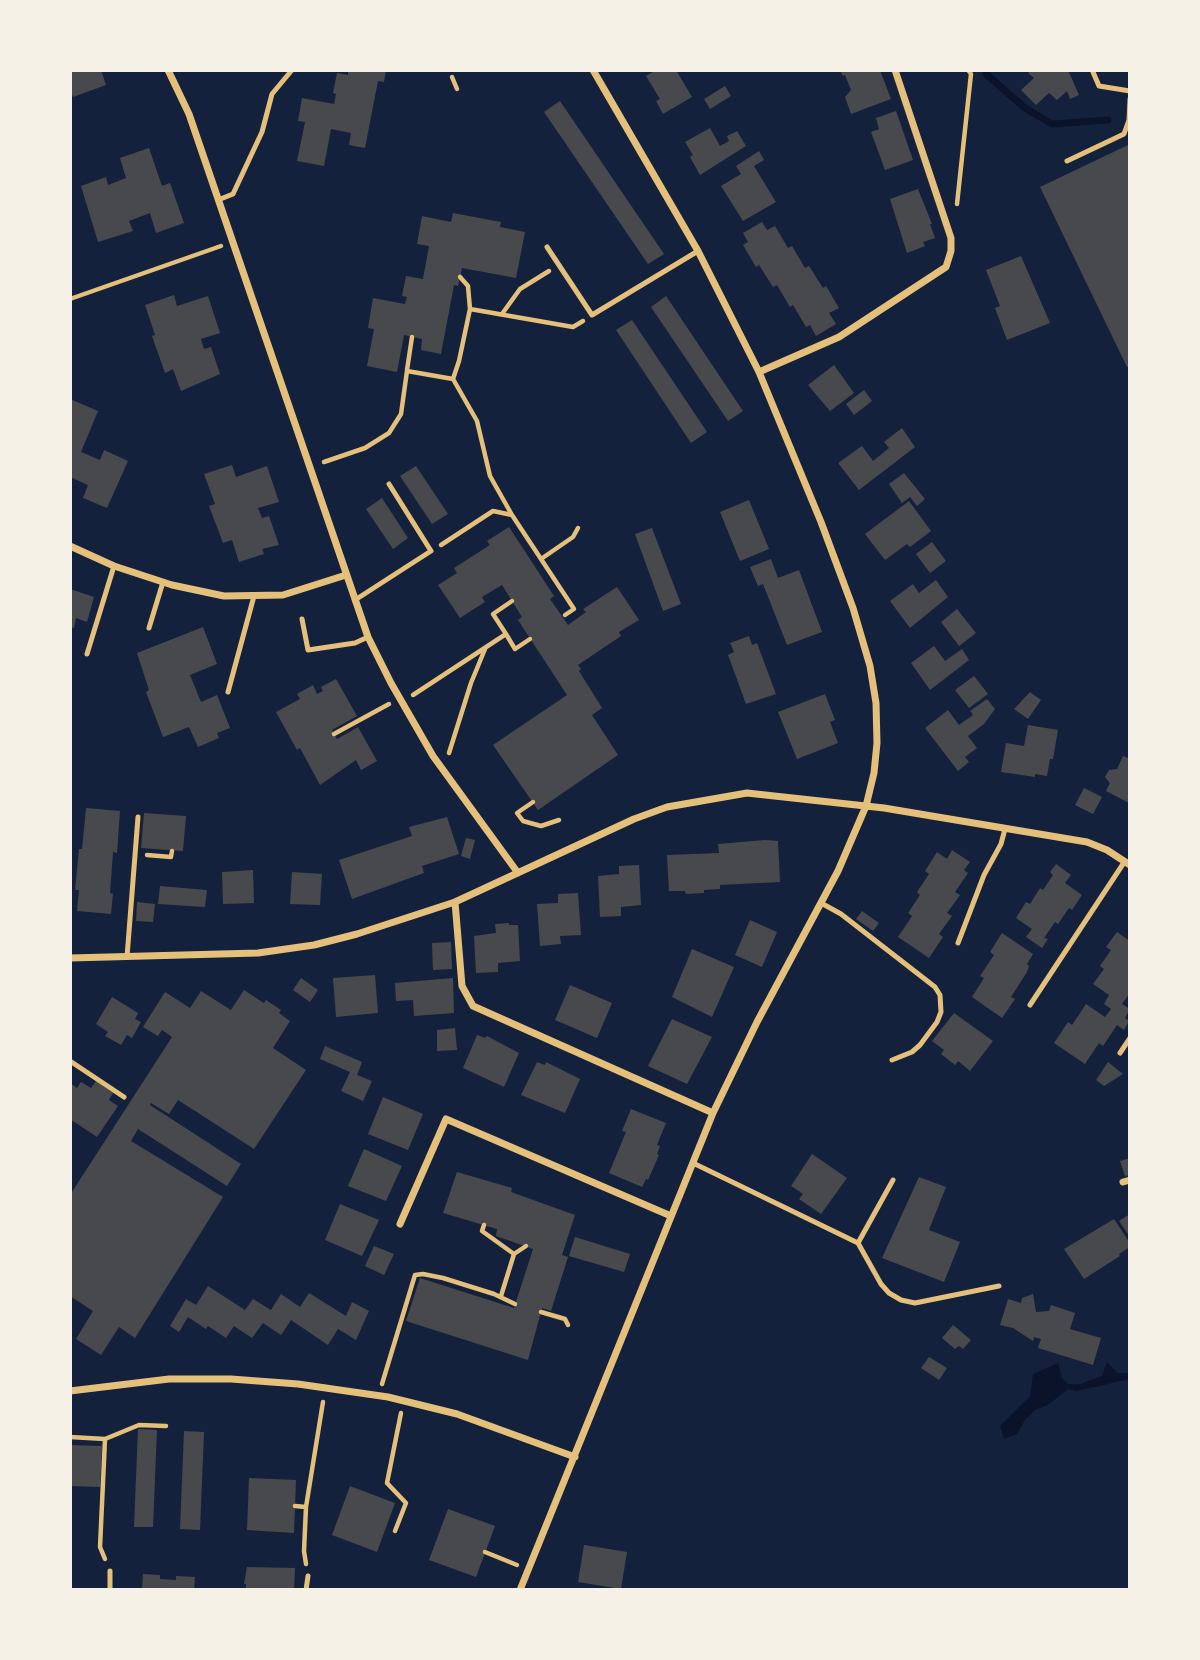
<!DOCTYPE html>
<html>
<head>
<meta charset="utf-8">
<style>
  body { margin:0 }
  #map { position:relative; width:1200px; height:1660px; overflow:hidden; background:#14213d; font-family:"Fira Sans",sans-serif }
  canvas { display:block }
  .frame { position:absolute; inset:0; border:72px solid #f6f1e7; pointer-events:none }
</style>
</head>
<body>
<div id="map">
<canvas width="1200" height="1660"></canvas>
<div class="frame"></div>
</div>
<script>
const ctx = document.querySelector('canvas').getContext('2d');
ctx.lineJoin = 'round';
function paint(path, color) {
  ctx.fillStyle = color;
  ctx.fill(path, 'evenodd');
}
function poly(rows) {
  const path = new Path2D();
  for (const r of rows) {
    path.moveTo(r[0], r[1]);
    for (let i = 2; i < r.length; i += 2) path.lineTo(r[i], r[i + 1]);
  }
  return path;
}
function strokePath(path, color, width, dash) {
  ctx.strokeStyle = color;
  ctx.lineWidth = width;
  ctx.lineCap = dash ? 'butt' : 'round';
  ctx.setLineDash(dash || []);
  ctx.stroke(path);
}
paint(poly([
  [1107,1362,1118,1373,1130,1373,1130,1379,1077,1391,1068,1389,1048,1405,1035,1410,1025,1420,1017,1434,1004,1439,1000,1426,1030,1396,1033,1374,1058,1363,1062,1378,1068,1384,1080,1384,1102,1376]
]), '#0b132b');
strokePath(poly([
  [986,74,1025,108,1052,124,1108,120]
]), '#0b132b', 7);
paint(poly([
  [70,70,101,70,106,85,73,97,70,89],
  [348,70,386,70,384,82,378,81,365,148,349,145,351,133,331,129,324,166,297,161,305,122,298,121,302,98,334,104,336,94,333,93,337,73,348,75],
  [656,70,676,70,692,97,663,114,656,101,660,99,646,76],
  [840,70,880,70,891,99,851,114,845,97,851,90,845,75,843,76],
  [1031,70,1068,70,1079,95,1070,99,1067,91,1057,100,1049,93,1036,105,1021,90,1034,78,1028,73],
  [725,86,731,96,710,109,704,99],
  [560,101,664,254,648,264,544,112],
  [896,111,913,160,885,170,871,132,879,129,876,118],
  [710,128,720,146,729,141,727,136,737,131,746,146,700,175,690,157,693,155,685,142],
  [1130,144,1130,366,1127,367,1040,187],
  [149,148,162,186,170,183,184,223,156,233,150,213,129,221,133,231,98,242,81,186,106,177,108,185,126,178,120,158],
  [759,151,764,160,754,166,776,202,743,221,721,186,741,174,736,166],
  [918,189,932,224,930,224,935,238,923,242,925,246,907,253,890,199],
  [453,213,501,222,500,227,525,232,516,278,462,268,458,286,454,285,441,354,421,350,422,339,404,335,397,372,367,366,374,329,368,328,373,298,405,304,407,297,402,296,406,276,423,279,429,246,417,244,422,216,451,222],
  [762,222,767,230,775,226,788,248,792,246,805,268,809,266,823,288,826,286,839,308,829,313,836,324,816,336,810,325,806,327,793,305,790,307,777,285,773,287,759,265,756,267,743,245,748,242,743,233],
  [1021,256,1050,323,1007,340,995,308,1000,306,986,270],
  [174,295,177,306,208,296,220,333,201,339,204,349,211,347,220,374,181,391,173,369,165,373,152,336,155,335,145,305],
  [666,296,743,411,728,421,651,307],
  [632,320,707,432,691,443,616,330],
  [834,365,854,393,830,411,808,385],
  [864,390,872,401,854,415,846,404],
  [70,399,98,411,81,452,100,460,104,450,128,461,107,508,83,498,88,485,70,477],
  [902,428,915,447,859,490,838,463,862,446,873,461,889,448,884,442],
  [232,465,236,477,267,466,279,502,258,508,262,518,269,516,279,545,262,549,264,554,239,562,232,540,223,543,209,506,215,504,204,474],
  [416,466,448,514,432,524,400,476],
  [904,473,925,499,917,506,910,497,902,503,889,484],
  [382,498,408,538,393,549,366,509],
  [749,500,769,549,740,561,720,512],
  [909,501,931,531,910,547,907,544,885,560,865,534],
  [509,527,554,596,550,599,568,625,586,612,583,609,617,587,639,620,619,632,621,636,578,665,581,669,579,671,602,708,592,715,618,755,538,810,493,745,567,695,518,620,522,617,502,585,482,597,485,602,460,618,438,585,457,573,454,568,490,545,487,541],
  [652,528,681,604,663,611,635,534],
  [932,542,946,561,930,573,916,554],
  [771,559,778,578,799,570,822,632,787,645,763,584,758,586,750,567],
  [936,580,948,597,910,628,890,601,913,584,919,593],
  [70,589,94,597,87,622,76,618,74,628,70,627],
  [957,609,976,633,959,646,941,622],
  [203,627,217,664,190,675,201,702,217,695,230,728,217,733,219,738,198,747,189,727,163,737,146,692,149,690,137,653],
  [749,636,752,645,757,643,776,694,746,704,728,655,734,652,730,643],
  [934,646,945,661,962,649,969,660,930,690,911,663],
  [974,676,988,694,969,708,955,690],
  [336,679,357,716,332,730,337,739,358,727,377,761,361,770,356,760,320,785,300,748,297,750,276,712,300,699,297,694,313,685,317,694,323,691,321,687],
  [1030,692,1041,700,1028,719,1014,709],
  [825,694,835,720,830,722,838,743,797,759,778,712],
  [987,699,995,709,984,724,968,736,977,748,965,757,969,762,958,771,925,728,948,710,959,725,973,715,970,711],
  [1028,725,1058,730,1053,759,1050,759,1047,776,1035,774,1035,777,1001,772,1006,743,1024,746],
  [1123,756,1130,759,1129,803,1106,791,1110,783,1105,777,1109,770,1117,769],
  [1084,788,1102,797,1093,814,1075,805],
  [86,808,120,811,117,853,113,852,110,893,113,894,111,914,77,911,79,890,75,890,79,849,82,849],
  [144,813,186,816,183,851,141,848],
  [447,817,459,854,422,866,424,873,352,899,339,860,412,836,409,827],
  [466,838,475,840,470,859,461,856],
  [765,840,778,841,780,882,720,885,720,889,704,890,704,893,686,894,685,891,669,891,667,855,719,853,718,844],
  [952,850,970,862,964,870,968,873,955,892,960,895,947,913,952,916,939,934,943,937,929,958,898,937,912,916,908,913,920,895,917,892,929,874,925,871,937,852,947,859],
  [1056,864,1071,875,1065,883,1082,895,1072,910,1069,908,1058,924,1055,922,1044,938,1048,939,1042,948,1026,937,1032,929,1016,918,1026,902,1030,904,1040,888,1043,890,1053,875,1050,872],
  [639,865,641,905,621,907,621,916,600,917,598,876,619,874,619,866],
  [253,870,254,903,223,904,222,872],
  [292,872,322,874,320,905,290,904],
  [160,886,207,890,205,907,158,904],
  [578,893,581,935,560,936,561,944,540,946,537,904,558,903,558,894],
  [137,902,155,904,153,922,136,921],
  [862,911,879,923,873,931,856,919],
  [750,920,777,932,762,967,735,955],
  [509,923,509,925,518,925,520,961,498,963,498,972,476,973,474,936,496,933,495,924],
  [1117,932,1130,941,1130,993,1122,1004,1130,1009,1125,1018,1129,1021,1124,1030,1117,1025,1103,1046,1099,1043,1085,1064,1054,1043,1068,1022,1072,1025,1086,1004,1105,1017,1111,1009,1104,1004,1109,995,1093,984,1104,969,1100,966,1111,950,1106,947],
  [1002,933,1033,954,1027,964,1029,966,1027,972,1011,997,1015,999,1002,1018,972,997,984,978,980,976,994,955,990,952],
  [451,942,452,969,433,970,432,943],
  [692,949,734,967,712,1017,672,997],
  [375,975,378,1013,336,1017,333,978],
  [301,978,318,990,310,1002,293,990],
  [453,978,454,1013,414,1016,413,1000,396,1001,395,983],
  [570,985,612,1003,597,1038,555,1020],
  [244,990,264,1003,266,1000,281,1010,279,1013,290,1021,273,1048,306,1070,254,1149,178,1100,169,1114,151,1103,150,1105,153,1107,241,1164,227,1186,138,1129,131,1141,223,1197,135,1338,119,1327,101,1355,76,1339,93,1311,70,1296,70,1195,172,1037,162,1030,158,1036,143,1027,165,992,190,1008,201,991,231,1010],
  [112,997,138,1013,135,1019,141,1022,132,1038,127,1035,121,1045,105,1036,108,1032,96,1024],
  [954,1013,993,1041,970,1071,958,1061,955,1065,941,1054,944,1050,932,1041],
  [672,1019,712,1037,687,1084,648,1066],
  [455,1028,457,1050,437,1051,437,1030],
  [477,1035,485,1038,487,1036,519,1053,504,1087,463,1068],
  [325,1046,362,1062,357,1075,372,1081,363,1101,341,1091,350,1072,320,1059],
  [537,1062,545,1065,546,1062,580,1079,565,1113,521,1095],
  [1108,1062,1123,1074,1104,1086,1096,1080],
  [96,1081,113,1093,109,1100,118,1106,97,1137,70,1119,70,1083,77,1088,81,1082,91,1088],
  [383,1097,423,1114,408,1150,368,1134],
  [631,1109,666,1123,657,1145,660,1146,657,1154,659,1155,648,1180,646,1179,642,1187,609,1173,626,1132,622,1131],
  [364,1149,402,1166,386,1201,348,1186],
  [812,1154,847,1178,821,1214,799,1199,803,1194,791,1186],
  [1130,1158,1130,1175,1125,1176,1120,1161],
  [457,1172,512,1188,511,1192,575,1215,562,1255,568,1257,551,1311,542,1308,528,1360,406,1321,420,1278,514,1308,533,1249,496,1236,497,1229,443,1213],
  [919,1177,946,1187,929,1230,960,1242,944,1282,882,1258],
  [340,1204,379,1220,362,1256,325,1240],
  [1130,1214,1130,1237,1119,1221],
  [1114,1219,1130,1243,1130,1247,1119,1254,1120,1256,1084,1279,1064,1249],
  [575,1237,630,1254,624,1272,569,1256],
  [374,1246,394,1254,384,1275,365,1266],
  [208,1286,245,1310,253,1299,271,1310,281,1294,300,1307,309,1293,346,1316,352,1302,369,1311,356,1340,338,1329,328,1345,291,1320,281,1335,263,1323,252,1338,234,1326,226,1338,208,1326,206,1329,188,1317,179,1332,170,1326,186,1299,196,1305],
  [1033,1294,1036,1312,1049,1311,1051,1305,1075,1313,1070,1329,1101,1338,1093,1365,1038,1348,1041,1339,1034,1337,1033,1341,1013,1328,1000,1325,1008,1299,1021,1303,1022,1298],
  [953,1325,971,1340,963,1349,959,1346,955,1349,942,1338],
  [929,1357,947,1368,939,1380,921,1368],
  [138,1429,157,1430,153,1527,134,1527],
  [184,1431,204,1432,200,1530,180,1529],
  [70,1445,102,1446,100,1487,70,1486],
  [249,1478,296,1480,294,1533,247,1530],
  [350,1486,395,1503,377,1552,332,1535],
  [448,1509,495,1526,476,1577,429,1560],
  [584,1545,627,1552,621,1589,578,1582],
  [247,1567,295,1568,294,1590,246,1590,246,1584,244,1584],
  [143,1574,160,1575,160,1579,176,1580,176,1576,195,1577,194,1590,142,1590]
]), '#48494c');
strokePath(poly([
  [452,77,457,89],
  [957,204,971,74,968,70],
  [460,277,468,286,470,309],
  [70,299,221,246],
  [502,314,520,289,549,271],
  [407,370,412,337],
  [453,379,477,421,490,476,512,515,541,559,573,537,578,528],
  [324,462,365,448,389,433,401,414,407,371,453,379,459,361,470,309,573,327,583,321],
  [441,545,493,511,512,515],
  [541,559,574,609,565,615],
  [506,634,493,614,512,601],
  [413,695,506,634,515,649,530,639],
  [334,734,389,704],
  [449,753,471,683,485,649],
  [533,802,517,813,523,821,541,826,559,820],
  [147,855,171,857,172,851],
  [484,1225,482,1231,514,1254],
  [501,1296,514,1254,526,1246],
  [541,1312,565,1319,568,1325],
  [382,1384,415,1275,423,1274,443,1278,494,1294,515,1304],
  [70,1437,105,1439,139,1425,166,1426],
  [105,1439,100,1547,105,1559],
  [295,1506,306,1507],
  [395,1531,406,1503,387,1483,401,1413],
  [485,1552,517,1565],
  [306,1564,304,1551,306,1507,323,1402]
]), '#e5c07b', 4.5);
strokePath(poly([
  [1093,72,1099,86,1130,91],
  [1067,161,1124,134,1129,120,1130,99],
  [218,200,233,194,262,132,272,94,292,70],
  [547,247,592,315,698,251],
  [355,600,431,551,389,484],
  [302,619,308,650,355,643,368,637],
  [149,628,163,582],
  [87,654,114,566],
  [228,692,254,596],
  [821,903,841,914,935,987,940,995,941,1012,937,1022,920,1045,912,1052,892,1060],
  [958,943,984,875,1001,844,1005,829],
  [127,957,138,817],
  [1030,1005,1125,861],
  [1120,1053,1130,1038],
  [70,1061,124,1097],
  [693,1163,858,1243,881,1284,889,1293,901,1300,915,1303,999,1286],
  [858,1243,893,1180],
  [110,1590,110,1571],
  [306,1590,308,1576]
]), '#e5c07b', 5);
strokePath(poly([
  [168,70,189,114,368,637,391,683,433,756,518,873],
  [759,372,839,337,946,267,951,251,951,238,895,70],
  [70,546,114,566,172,585,224,596,283,595,346,575],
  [455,902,462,986,473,1006,713,1113],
  [70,958,258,953,314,945,357,934,455,902,634,819,667,807,747,793,884,808,1087,842,1107,850,1130,865],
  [1123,1182,1130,1180],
  [400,1224,446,1119,671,1216],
  [70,1391,169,1379,231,1379,298,1384,388,1397,457,1414,575,1457],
  [520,1590,713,1113,757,1022,838,871,866,806,874,773,877,743,876,703,870,666,853,608,821,522,759,372,698,251,593,70]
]), '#e5c07b', 7);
</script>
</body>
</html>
